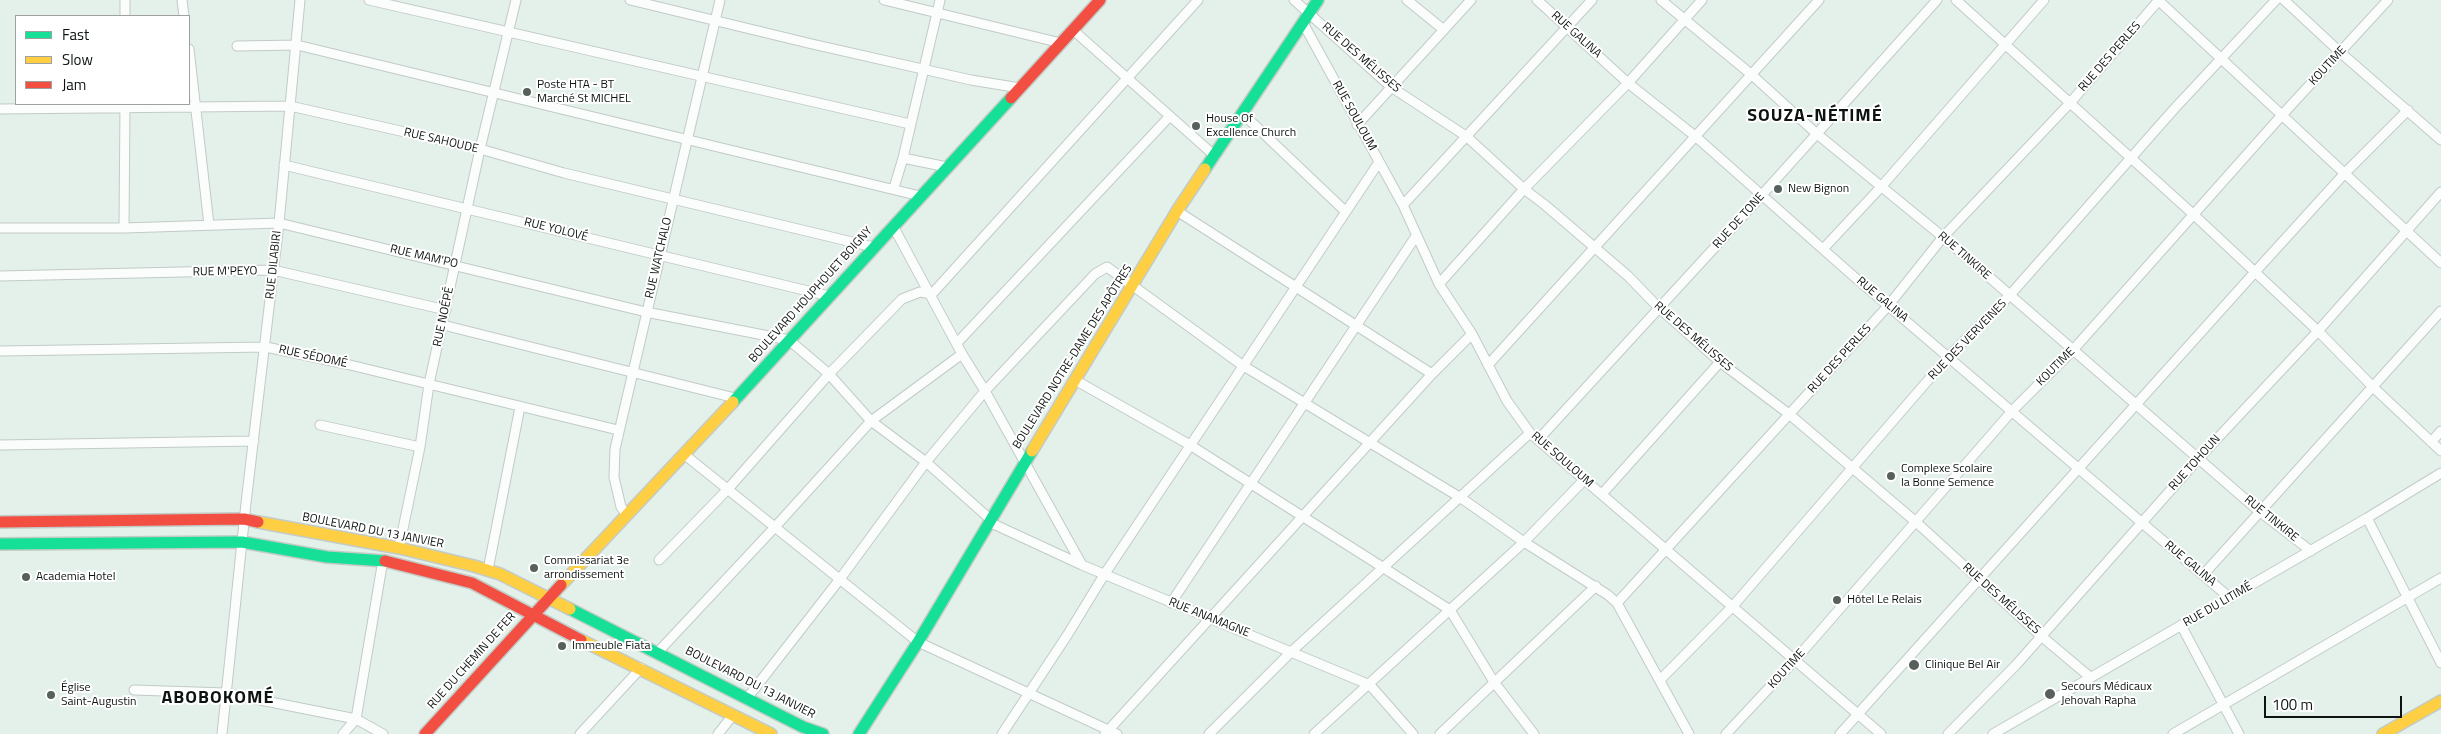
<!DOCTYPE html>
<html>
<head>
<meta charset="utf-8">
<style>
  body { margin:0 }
  #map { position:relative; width:2441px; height:734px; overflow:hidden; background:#e4f0ea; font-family:"Titillium Web",sans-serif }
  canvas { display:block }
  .legend { position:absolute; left:15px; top:15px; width:175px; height:90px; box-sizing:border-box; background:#fff; border:1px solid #9ea19f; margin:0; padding:6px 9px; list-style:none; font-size:15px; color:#0c1310 }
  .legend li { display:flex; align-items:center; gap:10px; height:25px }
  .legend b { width:25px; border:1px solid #9ea19f }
  .scale { position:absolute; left:2264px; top:696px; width:138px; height:22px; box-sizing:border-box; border:2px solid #0c1310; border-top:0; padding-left:6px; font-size:15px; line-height:18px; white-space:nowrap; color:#0c1310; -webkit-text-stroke:4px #fff; paint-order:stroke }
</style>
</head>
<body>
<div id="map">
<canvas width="2441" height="734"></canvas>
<ul class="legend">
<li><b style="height:6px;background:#16e098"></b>Fast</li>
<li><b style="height:6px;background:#ffcf43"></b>Slow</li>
<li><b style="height:6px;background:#f24e42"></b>Jam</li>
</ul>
<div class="scale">100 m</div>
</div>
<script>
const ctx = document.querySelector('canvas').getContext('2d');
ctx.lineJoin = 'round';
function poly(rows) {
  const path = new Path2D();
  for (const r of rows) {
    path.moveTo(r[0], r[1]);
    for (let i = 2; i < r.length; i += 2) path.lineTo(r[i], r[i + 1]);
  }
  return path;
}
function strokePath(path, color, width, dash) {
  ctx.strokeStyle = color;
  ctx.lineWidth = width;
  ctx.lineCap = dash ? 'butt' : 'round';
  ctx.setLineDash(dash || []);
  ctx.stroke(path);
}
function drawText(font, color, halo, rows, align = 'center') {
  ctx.font = font + ' "Titillium Web",sans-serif';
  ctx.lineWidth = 4;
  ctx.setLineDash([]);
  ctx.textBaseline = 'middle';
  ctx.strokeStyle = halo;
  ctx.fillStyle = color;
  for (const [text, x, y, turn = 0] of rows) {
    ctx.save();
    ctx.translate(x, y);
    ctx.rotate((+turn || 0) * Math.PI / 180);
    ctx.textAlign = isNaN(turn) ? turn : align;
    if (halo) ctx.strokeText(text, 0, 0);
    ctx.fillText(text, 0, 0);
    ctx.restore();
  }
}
const street = poly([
  [125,0,125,16],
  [182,0,184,16],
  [369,0,910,124],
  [630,0,812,44,971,80,1020,88],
  [884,0,1061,43],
  [1294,0,1391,87,1466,136,1524,189,1545,205,1628,276,1659,308,1720,362,1789,414,1916,522,2040,635,2090,677],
  [1407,0,1444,30],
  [1537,0,1628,83,1695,136,1851,274,2230,598],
  [1661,0,1752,75,1817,134,1943,237,2260,512,2311,551],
  [1956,0,2193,214,2318,331,2373,387,2441,451],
  [2158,0,2441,263],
  [2284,0,2341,53,2441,140],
  [1303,23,1403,205,1439,284,1472,334,1507,401,1530,433,1881,734],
  [1073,30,1215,156],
  [237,46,297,45,920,196],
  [189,49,209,225],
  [0,109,290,106,480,149,564,173,873,247],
  [1243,114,1345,211],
  [1357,125,1471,0],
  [903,158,947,167],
  [284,165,829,296],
  [894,188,903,158,940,0],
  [1403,205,1592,0],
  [1177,211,1432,374],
  [893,226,962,354,985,391,1082,565],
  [0,228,124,228,279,223,646,312,789,340,829,374,871,421,926,462,990,519],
  [124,228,125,104],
  [1823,249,1881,187,2044,0],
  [0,276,273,270,446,310],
  [1439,284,1524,189,1628,83,1702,0],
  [443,325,735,398],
  [957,343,1169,117],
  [0,351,266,347,346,364,618,430],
  [1488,365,1819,0],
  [1075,380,1190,445,1450,610,1494,682,1534,734],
  [320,425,420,447],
  [1538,440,1716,246,1937,0],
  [2431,442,2441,431],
  [0,445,254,441],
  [685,455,918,642,1117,734],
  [1602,494,1720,362],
  [627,515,621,507,614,477,615,449,720,0],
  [2367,518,2441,663],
  [989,522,1082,565,1370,685,1413,734],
  [399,548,420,447,429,384,480,149,516,0],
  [659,560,728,489,829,374,902,299,920,292,932,294,1198,0],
  [488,570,520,407],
  [2203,575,2441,311],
  [1171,603,1416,236],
  [1617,603,1888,306,1943,237,2070,103,2159,0],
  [2181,625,2239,734],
  [658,652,775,527,871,421,962,354],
  [1660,680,1733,606,1949,356,2010,295,2175,108,2276,0],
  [134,690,225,693,356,719,383,734],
  [748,697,840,579,926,462,985,391,1095,274,1107,267,1242,365,1461,498,1524,542,1608,595,1617,603,1689,734],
  [222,734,246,503,279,223,300,0],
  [343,734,356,719,383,560],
  [580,734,641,668],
  [718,734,733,715],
  [1002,734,1068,634,1104,575,1379,162],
  [1105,734,1432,374,1472,334],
  [1209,734,1291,652,1530,433],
  [1314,734,1524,542,1584,480],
  [1440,734,1596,586],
  [1726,734,1796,659,2012,411,2073,350,2282,115,2388,0],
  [1840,734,2255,272,2345,173,2408,110],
  [1948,734,2016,665,2199,458,2318,331,2441,192],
  [1993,734,2367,518,2441,473],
  [2173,734,2441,578]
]);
const fast = poly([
  [1205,169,1318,0],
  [733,402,1011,98],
  [0,544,242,542,327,557,385,561],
  [570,609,803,727,823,734],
  [859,734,918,642,1032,451]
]);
const slow = poly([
  [1032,451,1177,211,1205,169],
  [258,522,399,548,474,566,500,574,570,609],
  [561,585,733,402],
  [581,640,771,734],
  [2383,734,2441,701]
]);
const jam = poly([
  [1011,98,1100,0],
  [0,522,244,519,258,522],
  [385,561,472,583,581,640],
  [425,734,561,585]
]);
strokePath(street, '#c2cbc6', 11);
strokePath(fast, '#c2cbc6', 14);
strokePath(slow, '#c2cbc6', 14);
strokePath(jam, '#c2cbc6', 14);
strokePath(street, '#fbfdfc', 9);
strokePath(fast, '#16e098', 11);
strokePath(slow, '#ffcf43', 11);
strokePath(jam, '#f24e42', 11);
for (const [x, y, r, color] of [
  [527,92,5,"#58605c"],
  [1196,126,5,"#58605c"],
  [1778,189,5,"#58605c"],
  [1891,476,5,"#58605c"],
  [534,568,5,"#58605c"],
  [26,577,5,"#58605c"],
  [1837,600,5,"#58605c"],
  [562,646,5,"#58605c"],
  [1914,665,6,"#58605c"],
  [2050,694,6,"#58605c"],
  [51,695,5,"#58605c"]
]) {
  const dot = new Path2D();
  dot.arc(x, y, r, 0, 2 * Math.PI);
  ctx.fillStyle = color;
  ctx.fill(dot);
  strokePath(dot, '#fff', 2);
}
drawText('12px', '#0c1310', '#fff', [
  ["RUE GALINA",1576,35,42],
  ["RUE DES PERLES",2110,57,-49],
  ["RUE DES MÉLISSES",1361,58,41],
  ["KOUTIME",2328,66,-47],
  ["RUE SOULOUM",1354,116,61],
  ["RUE SAHOUDE",441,141,13],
  ["RUE DE TONE",1739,221,-48],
  ["RUE YOLOVÉ",556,230,14],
  ["RUE TINKIRE",1964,256,41],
  ["RUE MAM'PO",424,257,13],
  ["RUE WATCHALO",659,258,-77],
  ["RUE DILABIRI",274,265,-84],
  ["RUE M'PEYO",225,272,-1],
  ["BOULEVARD HOUPHOUET BOIGNY",811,295,-48],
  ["RUE GALINA",1882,300,40],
  ["RUE NOÉPÉ",444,317,-78],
  ["RUE DES MÉLISSES",1693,337,41],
  ["RUE DES VERVEINES",1968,340,-46],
  ["RUE SÉDOMÉ",313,357,12],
  ["BOULEVARD NOTRE-DAME DES APÔTRES",1073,357,-58],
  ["RUE DES PERLES",1840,359,-48],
  ["KOUTIME",2056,367,-45],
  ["RUE SOULOUM",1562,460,41],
  ["RUE TOHOUN",2195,463,-48],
  ["RUE TINKIRE",2271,519,39],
  ["BOULEVARD DU 13 JANVIER",373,531,11],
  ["RUE GALINA",2190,564,40],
  ["RUE DES MÉLISSES",2001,599,42],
  ["RUE DU LITIMÉ",2218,605,-30],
  ["RUE ANAMAGNE",1209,618,22],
  ["RUE DU CHEMIN DE FER",472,661,-48],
  ["KOUTIME",1787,669,-48],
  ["BOULEVARD DU 13 JANVIER",750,683,27]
]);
drawText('12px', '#0c1310', '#fff', [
  ["Poste HTA - BT",537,85],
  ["Marché St MICHEL",537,99],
  ["House Of",1206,119],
  ["Excellence Church",1206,133],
  ["New Bignon",1788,189],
  ["Complexe Scolaire",1901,469],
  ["la Bonne Semence",1901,483],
  ["Commissariat 3e",544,561],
  ["arrondissement",544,575],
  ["Academia Hotel",36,577],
  ["Hôtel Le Relais",1847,600],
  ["Immeuble Fiata",572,646],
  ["Clinique Bel Air",1925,665],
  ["Secours Médicaux",2061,687],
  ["Jehovah Rapha",2061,701],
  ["Église",61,688],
  ["Saint-Augustin",61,702]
], 'left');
ctx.letterSpacing = '1px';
drawText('bold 18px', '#0c1310', '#fff', [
  ["SOUZA-NÉTIMÉ",1815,117],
  ["ABOBOKOMÉ",218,699]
]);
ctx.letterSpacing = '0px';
</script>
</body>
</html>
